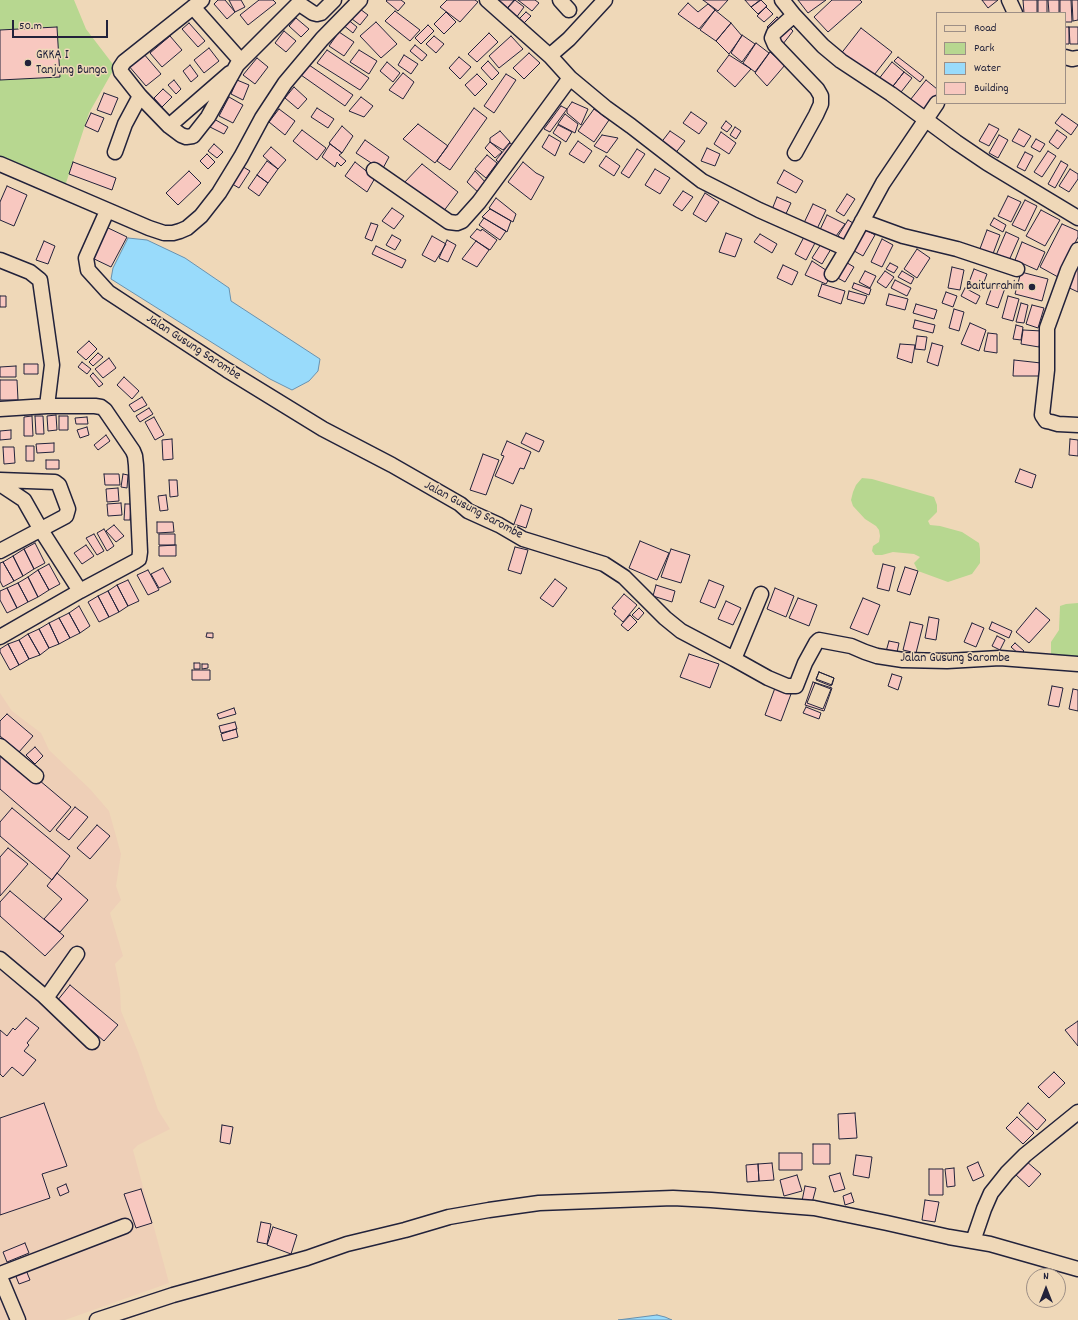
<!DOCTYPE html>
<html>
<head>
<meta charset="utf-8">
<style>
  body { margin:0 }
  #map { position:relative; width:1078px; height:1320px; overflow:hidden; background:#efd8b8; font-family:Dekko,sans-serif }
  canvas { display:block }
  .legend { position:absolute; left:936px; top:12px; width:130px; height:92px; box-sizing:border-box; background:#efd8b8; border:1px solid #9d8f86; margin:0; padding:5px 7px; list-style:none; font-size:12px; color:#22223b }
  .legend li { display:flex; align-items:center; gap:8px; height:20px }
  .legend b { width:20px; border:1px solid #9d8f86 }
  .north { position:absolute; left:1026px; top:1268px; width:40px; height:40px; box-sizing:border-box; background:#efd8b8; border:1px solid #9d8f86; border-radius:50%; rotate:0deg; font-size:11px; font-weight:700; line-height:16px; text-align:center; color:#22223b }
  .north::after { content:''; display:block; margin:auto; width:14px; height:18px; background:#22223b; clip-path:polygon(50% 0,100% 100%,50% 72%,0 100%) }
  .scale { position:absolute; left:12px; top:20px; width:96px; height:18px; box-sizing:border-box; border:2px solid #22223b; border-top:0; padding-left:5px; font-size:12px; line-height:14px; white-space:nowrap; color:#22223b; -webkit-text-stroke:3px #efd8b8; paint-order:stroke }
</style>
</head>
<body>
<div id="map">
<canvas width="1078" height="1320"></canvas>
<ul class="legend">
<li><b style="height:5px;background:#efd8b8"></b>Road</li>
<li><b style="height:11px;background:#b7d790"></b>Park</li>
<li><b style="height:11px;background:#99dbfb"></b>Water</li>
<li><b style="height:11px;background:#f8c8c0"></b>Building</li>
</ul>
<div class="north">N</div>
<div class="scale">50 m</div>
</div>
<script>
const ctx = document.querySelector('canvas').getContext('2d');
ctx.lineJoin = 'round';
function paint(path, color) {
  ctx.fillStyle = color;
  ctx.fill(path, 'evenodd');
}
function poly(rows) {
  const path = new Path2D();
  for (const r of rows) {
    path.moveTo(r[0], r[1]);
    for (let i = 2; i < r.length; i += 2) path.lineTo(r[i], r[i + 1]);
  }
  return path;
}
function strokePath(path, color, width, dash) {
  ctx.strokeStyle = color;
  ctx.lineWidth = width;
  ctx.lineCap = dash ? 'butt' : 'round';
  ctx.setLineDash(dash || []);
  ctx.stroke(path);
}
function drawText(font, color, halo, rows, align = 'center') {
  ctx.font = font + ' Dekko,sans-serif';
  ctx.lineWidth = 3;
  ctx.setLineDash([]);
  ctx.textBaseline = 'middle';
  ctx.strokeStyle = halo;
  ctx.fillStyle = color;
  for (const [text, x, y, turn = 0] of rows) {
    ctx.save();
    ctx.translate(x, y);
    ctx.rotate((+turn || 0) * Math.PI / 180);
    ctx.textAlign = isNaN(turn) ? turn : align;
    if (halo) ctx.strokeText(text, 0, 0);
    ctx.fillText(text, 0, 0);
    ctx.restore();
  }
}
paint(poly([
  [0,693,12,711,41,733,49,750,90,789,109,811,121,854,116,886,121,900,110,913,123,956,115,964,120,989,121,1011,138,1052,158,1110,170,1129,138,1145,133,1150,169,1283,65,1320,0,1320]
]), '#eecfb7');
paint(poly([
  [0,0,74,0,86,29,115,67,89,113,65,186,0,158],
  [862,478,872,479,934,497,937,505,937,512,928,521,930,525,940,526,962,532,979,543,980,549,980,563,972,574,948,582,918,571,914,563,920,557,914,554,893,552,882,555,875,555,872,551,873,546,879,542,880,536,879,530,876,526,865,519,853,506,851,500,853,492,856,485],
  [1078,603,1078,659,1056,658,1051,655,1051,642,1059,630,1060,606,1066,604]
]), '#b7d790');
const water = poly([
  [128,238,147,240,185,258,229,288,231,301,320,359,318,371,309,381,292,390,270,379,111,279,113,268,128,238],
  [657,1315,665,1317,672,1320,618,1320,657,1315]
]);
paint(water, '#99dbfb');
strokePath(water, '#6991ae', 1);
const building = poly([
  [218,0,225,0,235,12,227,19,214,4,218,0],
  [229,0,241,0,245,7,235,12,229,0],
  [259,0,273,0,276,3,248,25,240,15,259,0],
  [387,0,401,0,405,3,398,11,386,1,387,0],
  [447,0,475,0,478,2,460,22,440,7,447,0],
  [498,0,514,0,504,12,496,3,498,0],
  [515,0,524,7,516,18,506,10,515,0],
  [518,0,535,0,539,3,532,11,518,0],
  [703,0,728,0,718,11,703,0],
  [745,0,760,0,751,7,745,0],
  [761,0,767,6,758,14,751,7,761,0],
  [798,0,826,0,808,13,798,0],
  [832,0,860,0,862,2,828,32,814,17,832,0],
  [982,0,998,0,988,8,982,0],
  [1023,0,1037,0,1037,13,1024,13,1023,0],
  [1038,0,1047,0,1047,13,1038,13,1038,0],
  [1048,0,1059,0,1059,13,1049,13,1048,0],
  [1060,0,1071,0,1072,22,1065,22,1065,13,1060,13,1060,0],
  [1072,0,1078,0,1078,20,1073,21,1072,0],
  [688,3,698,12,708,4,715,10,699,29,678,14,688,3],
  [356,6,368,15,360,25,348,16,356,6],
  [766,7,773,14,764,22,757,16,766,7],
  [715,10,731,23,716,41,700,30,715,10],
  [395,11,420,30,410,41,385,21,395,11],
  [446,12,456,22,444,34,434,24,446,12],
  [526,12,531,16,522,25,518,20,526,12],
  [777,17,783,23,773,33,767,27,777,17],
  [296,18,309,29,301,37,289,26,296,18],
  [347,19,357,27,353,33,343,25,347,19],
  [376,22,397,44,381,58,360,36,376,22],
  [189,23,205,41,198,47,182,29,189,23],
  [731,23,742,36,729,54,716,41,731,23],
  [786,24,793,31,783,44,775,37,786,24],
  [428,25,434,31,421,44,415,38,428,25],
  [57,27,60,77,0,80,0,30,57,27],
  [1065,27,1069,27,1069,44,1065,44,1065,27],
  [1069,27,1078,27,1078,44,1070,44,1069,27],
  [861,28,892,52,871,79,840,55,861,28],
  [284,31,296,41,286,52,275,43,284,31],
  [339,32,354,42,344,56,329,46,339,32],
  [489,33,498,42,477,62,468,54,489,33],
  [742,35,755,44,742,62,731,53,742,35],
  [170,36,182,50,162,67,150,53,170,36],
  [434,36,444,44,436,53,426,44,434,36],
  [511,36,523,49,499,68,489,56,511,36],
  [756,43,769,53,755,72,743,63,756,43],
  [415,45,427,55,422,61,410,51,415,45],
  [209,48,219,61,204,73,194,60,209,48],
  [327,50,369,78,360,90,317,63,327,50],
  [359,50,377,61,369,74,350,62,359,50],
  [770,52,785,65,767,86,755,73,770,52],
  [143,53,161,74,146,86,128,65,143,53],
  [529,53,540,63,524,79,513,68,529,53],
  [404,55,418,64,411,74,398,65,404,55],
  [729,55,751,69,735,87,717,71,729,55],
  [459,57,471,67,460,79,449,68,459,57],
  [898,57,924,77,920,82,894,61,898,57],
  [257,58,268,67,255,84,243,75,257,58],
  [488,61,499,73,492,80,481,68,488,61],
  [387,62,400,73,393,82,380,71,387,62],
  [892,62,904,72,890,90,878,80,892,62],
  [190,65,198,76,191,82,183,71,190,65],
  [309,65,353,95,345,106,301,75,309,65],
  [904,72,912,78,898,96,890,90,904,72],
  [403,73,414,82,403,99,389,90,403,73],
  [477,74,487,84,475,96,465,85,477,74],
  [506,74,516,80,494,113,484,106,506,74],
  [174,80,181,89,176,94,168,85,174,80],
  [237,80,249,85,243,100,231,94,237,80],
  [926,80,937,89,937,99,922,116,907,104,926,80],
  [294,87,307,99,298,109,285,98,294,87],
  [163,89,172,97,162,107,154,98,163,89],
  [104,93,118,98,111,115,97,110,104,93],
  [229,97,243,105,233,123,219,116,229,97],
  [361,97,373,106,364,117,349,111,361,97],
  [572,102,588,109,581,125,567,113,567,109,572,102],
  [561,106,567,109,550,132,544,129,561,106],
  [317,108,334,119,328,128,311,117,317,108],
  [474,108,487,118,450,170,437,161,474,108],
  [279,109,295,121,285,135,269,122,279,109],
  [594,109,609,120,594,142,578,131,594,109],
  [691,112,707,123,699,134,683,123,691,112],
  [91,113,104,118,98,132,85,126,91,113],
  [565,114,578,124,575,133,558,124,565,114],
  [1062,114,1078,125,1071,135,1055,123,1062,114],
  [214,119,228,127,224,134,210,127,214,119],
  [726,121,732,126,727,132,721,128,726,121],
  [418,124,448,146,435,163,403,139,418,124],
  [989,124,999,129,989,146,979,141,989,124],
  [558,125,572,132,566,142,553,133,558,125],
  [342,126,353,136,342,153,329,143,342,126],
  [735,127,741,131,736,139,730,135,735,127],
  [1019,129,1031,136,1024,147,1012,141,1019,129],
  [302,130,326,148,317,160,293,141,302,130],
  [1057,130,1067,137,1058,149,1049,142,1057,130],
  [500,131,510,142,503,150,490,142,490,138,500,131],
  [670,131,685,141,674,155,660,144,670,131],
  [721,132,736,143,729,154,714,144,721,132],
  [549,135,561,142,555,156,542,147,549,135],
  [602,135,618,138,607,153,594,146,602,135],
  [999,135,1008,140,998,158,989,153,999,135],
  [1036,139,1045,144,1040,152,1031,147,1036,139],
  [365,140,389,157,382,170,356,153,365,140],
  [578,141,592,151,584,163,569,154,578,141],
  [490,142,502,152,495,158,485,148,490,142],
  [510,143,516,147,503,166,496,160,510,143],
  [214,144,223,152,217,158,208,151,214,144],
  [330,144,342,153,339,155,346,161,341,166,337,162,335,167,322,157,330,144],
  [271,147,286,160,278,169,263,156,271,147],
  [707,148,720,154,715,166,701,161,707,148],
  [637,149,645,154,629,178,621,173,637,149],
  [1048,151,1056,156,1042,177,1034,172,1048,151],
  [1025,152,1033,156,1025,171,1017,167,1025,152],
  [207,154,215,162,208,169,200,161,207,154],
  [487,155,497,163,486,178,475,169,487,155],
  [606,156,620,166,614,176,599,166,606,156],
  [267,161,278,169,268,183,257,175,267,161],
  [1061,161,1068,165,1055,188,1048,184,1061,161],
  [73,162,116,178,112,190,69,174,73,162],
  [355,162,375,178,367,192,345,176,355,162],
  [523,162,536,173,544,177,531,200,508,182,523,162],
  [422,164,458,192,443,212,403,184,422,164],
  [240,165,250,171,239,188,229,182,240,165],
  [655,169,670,178,660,194,645,185,655,169],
  [1070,169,1078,174,1078,179,1069,192,1059,186,1070,169],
  [784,170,803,181,796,193,777,183,784,170],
  [189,171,201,183,178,205,166,193,189,171],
  [475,171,487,184,480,194,467,182,475,171],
  [257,175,268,183,259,196,248,188,257,175],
  [7,186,27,195,14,226,0,220,0,202,7,186],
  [683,191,693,197,682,211,673,205,683,191],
  [705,193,719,202,706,222,693,214,705,193],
  [847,194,855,199,844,216,836,211,847,194],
  [1008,196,1021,202,1011,222,998,216,1008,196],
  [777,197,791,203,784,218,771,212,777,197],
  [496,198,516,214,513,222,489,208,496,198],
  [1025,200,1037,206,1025,231,1012,225,1025,200],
  [813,204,826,210,816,231,803,225,813,204],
  [392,208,404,216,394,229,382,221,392,208],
  [490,209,511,221,507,232,482,217,490,209],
  [1041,210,1060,220,1045,246,1026,236,1041,210],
  [827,215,845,224,836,236,834,236,833,240,818,234,827,215],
  [484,218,506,231,500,240,479,225,484,218],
  [994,218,1006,225,1003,232,990,225,994,218],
  [848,220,858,226,848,242,838,236,848,220],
  [371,223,378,225,372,241,365,238,371,223],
  [1062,224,1078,231,1078,237,1058,277,1040,267,1062,224],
  [104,226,127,237,111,267,88,256,104,226],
  [861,227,875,235,863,256,849,248,861,227],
  [477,229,481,231,482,229,497,240,490,250,470,237,477,229],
  [987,230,1000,235,991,259,978,254,987,230],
  [1006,232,1019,238,1007,265,994,260,1006,232],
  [726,233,742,239,735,257,719,252,726,233],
  [760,234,777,244,772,253,754,242,760,234],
  [392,235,401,240,395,250,386,245,392,235],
  [432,236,446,244,435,262,422,255,432,236],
  [804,237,815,243,806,260,795,254,804,237],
  [882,239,893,245,882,267,871,262,882,239],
  [447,240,456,245,448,262,439,258,447,240],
  [44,241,55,246,48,264,36,260,44,241],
  [476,241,489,250,477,267,462,259,476,241],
  [1022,242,1045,252,1037,270,1015,260,1022,242],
  [821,244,831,249,822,264,812,258,821,244],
  [376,246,406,260,402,268,372,254,376,246],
  [917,249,930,258,917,278,904,269,917,249],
  [1078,258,1078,292,1063,285,1078,258],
  [812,261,832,274,826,284,805,275,812,261],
  [844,261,854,267,845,282,834,276,844,261],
  [890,263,898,267,894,273,886,269,890,263],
  [783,265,798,272,792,285,777,278,783,265],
  [952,267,964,270,960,290,948,288,952,267],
  [974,269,987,274,981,290,968,285,974,269],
  [865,271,876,276,870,288,859,282,865,271],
  [885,271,894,277,886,288,877,282,885,271],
  [902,271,914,278,911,284,898,277,902,271],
  [1021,272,1048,279,1042,301,1015,294,1021,272],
  [895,280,911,288,907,296,891,288,895,280],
  [854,283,871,289,869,295,852,288,854,283],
  [822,284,845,291,841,304,818,296,822,284],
  [993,284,1005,288,998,308,986,304,993,284],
  [965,288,980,296,976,304,961,296,965,288],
  [849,291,867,296,864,304,847,299,849,291],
  [946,292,957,296,953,307,942,303,946,292],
  [889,294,908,299,905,310,886,305,889,294],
  [0,296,6,296,6,307,0,307,0,296],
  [1008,296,1019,299,1013,321,1002,318,1008,296],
  [1021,303,1028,305,1024,323,1016,322,1021,303],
  [916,304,937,310,934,319,913,313,916,304],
  [1032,305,1044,308,1038,328,1026,324,1032,305],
  [954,309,964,312,959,331,949,328,954,309],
  [915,320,935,325,933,333,913,328,915,320],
  [970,323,986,330,979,351,961,344,970,323],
  [1016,325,1023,327,1021,340,1013,339,1016,325],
  [1023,330,1042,331,1039,347,1021,344,1023,330],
  [988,333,997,334,997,353,984,351,988,333],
  [917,336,927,337,925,350,915,349,917,336],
  [89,341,97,349,86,360,77,352,89,341],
  [932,343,943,346,938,366,927,362,932,343],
  [900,344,915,345,912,363,897,358,900,344],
  [98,353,103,357,93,366,89,362,98,353],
  [109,358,116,368,103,378,95,369,109,358],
  [1014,360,1041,363,1041,376,1013,376,1014,360],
  [82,362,91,369,87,374,78,367,82,362],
  [24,364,38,364,38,374,24,374,24,364],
  [16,366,16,377,0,377,0,367,16,366],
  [93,373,103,384,99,387,90,376,93,373],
  [124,377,139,391,132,399,117,385,124,377],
  [0,380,17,380,18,400,0,400,0,380],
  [142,397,147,405,134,412,129,405,142,397],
  [149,408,153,414,140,422,136,416,149,408],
  [56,415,57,430,48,431,47,416,56,415],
  [32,416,33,436,24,436,24,417,32,416],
  [35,416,43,416,44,434,36,434,35,416],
  [59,416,68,416,68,430,59,430,59,416],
  [87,417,88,424,76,424,75,418,87,417],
  [154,417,164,435,155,440,145,422,154,417],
  [87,427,89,435,80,438,77,430,87,427],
  [11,430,11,439,0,440,0,431,11,430],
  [526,433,544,441,539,452,521,443,526,433],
  [106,435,110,441,98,450,94,445,106,435],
  [172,439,173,459,163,460,162,440,172,439],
  [1070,439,1078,440,1078,456,1069,455,1070,439],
  [507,441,531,452,524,469,520,468,513,484,495,476,504,456,501,455,507,441],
  [54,443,54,452,37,453,36,444,54,443],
  [26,446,34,446,34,461,26,461,26,446],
  [3,447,14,447,15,463,4,464,3,447],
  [483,454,499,460,486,495,470,490,483,454],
  [46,460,59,460,59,469,46,469,46,460],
  [1020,469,1036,475,1032,488,1015,482,1020,469],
  [104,474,119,474,120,485,105,485,104,474],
  [123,474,128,475,127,488,121,487,123,474],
  [169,480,177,480,178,496,170,497,169,480],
  [118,488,119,501,107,502,106,489,118,488],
  [166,495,168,510,160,511,158,496,166,495],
  [121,503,122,515,108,516,107,504,121,503],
  [125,504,131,504,130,520,124,520,125,504],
  [521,505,532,509,526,528,514,524,521,505],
  [157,522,173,522,174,532,157,533,157,522],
  [114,525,124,536,116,542,106,531,114,525],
  [104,529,114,546,107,551,97,533,104,529],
  [94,534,104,551,97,555,86,538,94,534],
  [159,534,175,534,175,545,159,545,159,534],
  [640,541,669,553,657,580,629,568,640,541],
  [35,543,45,563,34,569,24,549,35,543],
  [86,545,94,556,82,564,74,553,86,545],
  [176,545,176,556,159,556,159,546,176,545],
  [515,547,528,550,521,574,508,570,515,547],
  [24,549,34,569,23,576,13,556,24,549],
  [671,549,690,555,681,583,661,577,671,549],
  [13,556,23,576,14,581,3,562,13,556],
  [3,562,14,581,3,587,0,581,0,563,3,562],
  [49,564,60,584,49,590,38,570,49,564],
  [883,564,895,567,889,591,877,588,883,564],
  [905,567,918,571,910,595,897,591,905,567],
  [163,568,171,582,159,588,151,574,163,568],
  [38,570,49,590,38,597,28,577,38,570],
  [148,570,159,590,148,595,137,575,148,570],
  [28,577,38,597,28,602,18,583,28,577],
  [555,579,567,588,553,607,540,598,555,579],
  [128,580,139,601,128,606,117,585,128,580],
  [709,580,724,586,715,608,700,602,709,580],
  [18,583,28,602,17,608,7,588,18,583],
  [117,585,128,606,119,612,108,591,117,585],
  [656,585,675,591,672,602,653,596,656,585],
  [7,588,17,608,7,613,0,600,0,591,7,588],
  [775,588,794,596,786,617,767,609,775,588],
  [108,591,119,612,109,617,98,596,108,591],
  [624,594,637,605,623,622,614,614,616,611,612,608,624,594],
  [98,596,109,617,99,622,88,602,98,596],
  [798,598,817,605,809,626,789,618,798,598],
  [863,598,880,605,868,635,850,628,863,598],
  [726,601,741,608,733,625,718,619,726,601],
  [79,606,90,626,80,633,69,613,79,606],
  [639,608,644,613,638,620,632,615,639,608],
  [1036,608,1050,620,1029,643,1016,632,1036,608],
  [69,613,80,633,70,638,59,618,69,613],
  [630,615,637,622,628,631,621,625,630,615],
  [929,617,939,619,936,640,925,638,929,617],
  [59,618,70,638,59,644,49,623,59,618],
  [910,622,923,625,916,653,903,650,910,622],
  [992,622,1012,631,1009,638,989,629,992,622],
  [49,623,59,644,49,648,39,629,49,623],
  [972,623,984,628,976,647,964,642,972,623],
  [39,629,49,648,40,655,28,634,39,629],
  [207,633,213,633,213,638,206,637,207,633],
  [28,634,40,655,29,659,19,640,28,634],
  [997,636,1005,640,1000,650,992,646,997,636],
  [19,640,29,659,19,665,8,644,19,640],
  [889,641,899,643,896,657,885,655,889,641],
  [1015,643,1024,651,1020,655,1011,647,1015,643],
  [8,644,19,665,10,670,0,652,0,649,8,644],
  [689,654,719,664,710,688,680,677,689,654],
  [194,663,200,663,200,669,194,669,194,663],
  [202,664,208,664,208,668,202,669,202,664],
  [192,670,210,670,210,680,192,680,192,670],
  [819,672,834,678,831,686,816,680,819,672],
  [819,672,834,678,832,685,816,679,819,672],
  [892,674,902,677,898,690,888,686,892,674],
  [813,682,832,688,824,711,805,705,813,682],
  [815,683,831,689,823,709,807,703,815,683],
  [1052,686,1063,688,1059,707,1048,705,1052,686],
  [775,688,791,694,781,721,765,715,775,688],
  [1073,689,1078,690,1078,711,1069,709,1073,689],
  [806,707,821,713,819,719,803,713,806,707],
  [234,708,236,714,219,719,217,714,234,708],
  [7,714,33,736,19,752,0,736,0,721,7,714],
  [235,722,237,729,221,733,219,726,235,722],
  [236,729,238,737,223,741,221,734,236,729],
  [35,747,43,756,35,764,26,755,35,747],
  [0,748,1,748,71,807,50,832,0,789,0,748],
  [75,807,88,817,69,840,56,830,75,807],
  [12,808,70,856,52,880,0,836,0,822,12,808],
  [97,825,110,836,90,859,77,848,97,825],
  [8,848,28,864,0,896,0,857,8,848],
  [57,873,88,900,60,932,44,919,62,899,47,886,57,873],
  [10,891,64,936,45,956,0,916,0,902,10,891],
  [70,985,118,1025,104,1041,57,1001,70,985],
  [26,1018,39,1028,27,1043,29,1045,24,1051,36,1060,23,1076,12,1067,3,1077,0,1074,0,1030,7,1036,13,1028,15,1030,26,1018],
  [1078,1021,1078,1046,1065,1030,1078,1021],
  [1054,1072,1065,1083,1049,1098,1038,1087,1054,1072],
  [44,1103,67,1166,42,1174,50,1198,0,1215,0,1118,44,1103],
  [1028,1103,1046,1120,1037,1130,1019,1113,1028,1103],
  [855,1113,857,1138,839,1139,838,1114,855,1113],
  [1017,1117,1034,1133,1023,1144,1006,1128,1017,1117],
  [222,1125,233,1127,230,1144,220,1142,222,1125],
  [813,1144,830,1144,830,1164,813,1164,813,1144],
  [779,1153,802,1153,802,1170,779,1170,779,1153],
  [856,1155,872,1157,869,1178,853,1175,856,1155],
  [1026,1161,1041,1174,1029,1187,1015,1174,1026,1161],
  [978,1162,984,1176,973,1181,967,1167,978,1162],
  [772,1163,774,1180,759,1181,758,1164,772,1163],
  [758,1164,759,1181,747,1182,746,1165,758,1164],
  [954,1168,955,1186,947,1187,945,1169,954,1168],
  [929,1169,943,1169,943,1195,929,1195,929,1169],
  [840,1173,845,1189,834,1192,829,1176,840,1173],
  [797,1175,802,1191,784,1196,780,1180,797,1175],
  [66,1184,69,1192,60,1196,57,1188,66,1184],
  [805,1186,816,1188,812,1203,802,1201,805,1186],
  [141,1189,152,1223,136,1228,124,1194,141,1189],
  [851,1193,854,1202,845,1205,843,1196,851,1193],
  [925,1200,939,1202,935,1222,922,1220,925,1200],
  [261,1222,271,1224,267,1244,257,1242,261,1222],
  [273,1227,297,1235,291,1254,267,1245,273,1227],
  [25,1243,29,1253,7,1262,3,1252,25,1243],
  [26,1270,30,1280,19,1284,15,1274,26,1270]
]);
paint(building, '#f8c8c0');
strokePath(building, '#22223b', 1);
const minor = poly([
  [202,0,124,62,120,68,121,72,140,96,169,126,181,135,186,137,193,136,208,117,237,65,297,5,301,5,313,13,317,14,321,13,334,0],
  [487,0,551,57,554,52,569,39,605,0],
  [560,0,569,10],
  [782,0,794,15,823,46,841,61,891,94,956,142,987,163,1078,218],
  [1009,0,1015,13],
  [193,7,241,61],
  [794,15,774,33,772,38,775,45,817,89,821,96,821,104,816,115,795,153],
  [551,57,570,78,606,108,631,126,702,181,759,210,847,249],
  [1065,57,1072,59,1078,58],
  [169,126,230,73],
  [115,152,125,124,140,96],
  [0,164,149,228,164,233,173,233,180,231,187,228,201,216,219,193,241,157,262,118,285,83,322,39,360,0],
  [374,170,449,222,457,223,462,221,479,202,570,78],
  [107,211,86,258,88,270,108,292,227,370,323,429,392,465,460,504,468,511,499,525,523,539,604,564,624,577,665,618,681,631,734,659,768,678,787,686,796,686,805,663,816,643,819,640,851,646,865,652,877,656,903,660,947,661,1000,658,1078,664],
  [862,221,903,236,957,249,1017,269],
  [1078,250,1068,270,1047,328,1047,370,1042,415,1046,421,1051,422,1058,424,1078,425],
  [0,260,30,272,40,280,52,365,47,406],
  [832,274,847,249,883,183,937,103],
  [0,409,47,406,95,406,101,407,105,410,133,451,135,456,136,465,140,552,139,559,136,561,80,591,0,637],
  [0,480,55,482,59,485,68,509,66,516,0,551],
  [0,484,24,500,41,530,80,591],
  [734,659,761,594],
  [0,746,36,776],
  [0,959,44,996,49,994,77,954],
  [44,996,92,1042],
  [973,1241,984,1209,991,1193,1007,1173,1025,1155,1078,1112],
  [0,1274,125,1226],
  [0,1277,18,1320],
  [97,1320,173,1295,307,1258,347,1244,405,1230,449,1217,489,1210,539,1203,673,1198,711,1200,814,1208,887,1223,949,1237,990,1244,1078,1269]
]);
strokePath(minor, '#22223b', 17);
strokePath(minor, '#efd8b8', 14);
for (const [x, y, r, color] of [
  [28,63,4,"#22223b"],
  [1032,287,4,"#22223b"]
]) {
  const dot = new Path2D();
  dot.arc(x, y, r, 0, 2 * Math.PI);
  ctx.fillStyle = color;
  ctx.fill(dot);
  strokePath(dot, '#efd8b8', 1.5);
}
drawText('13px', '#22223b', '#efd8b8', [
  ["GKKA I",36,56],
  ["Tanjung Bunga",36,71],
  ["Baiturrahim",1024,287,"right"]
], 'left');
drawText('13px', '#22223b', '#efd8b8', [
  ["Jalan Gusung Sarombe",193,348,33],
  ["Jalan Gusung Sarombe",473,511,28],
  ["Jalan Gusung Sarombe",955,659]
]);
</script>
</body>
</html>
